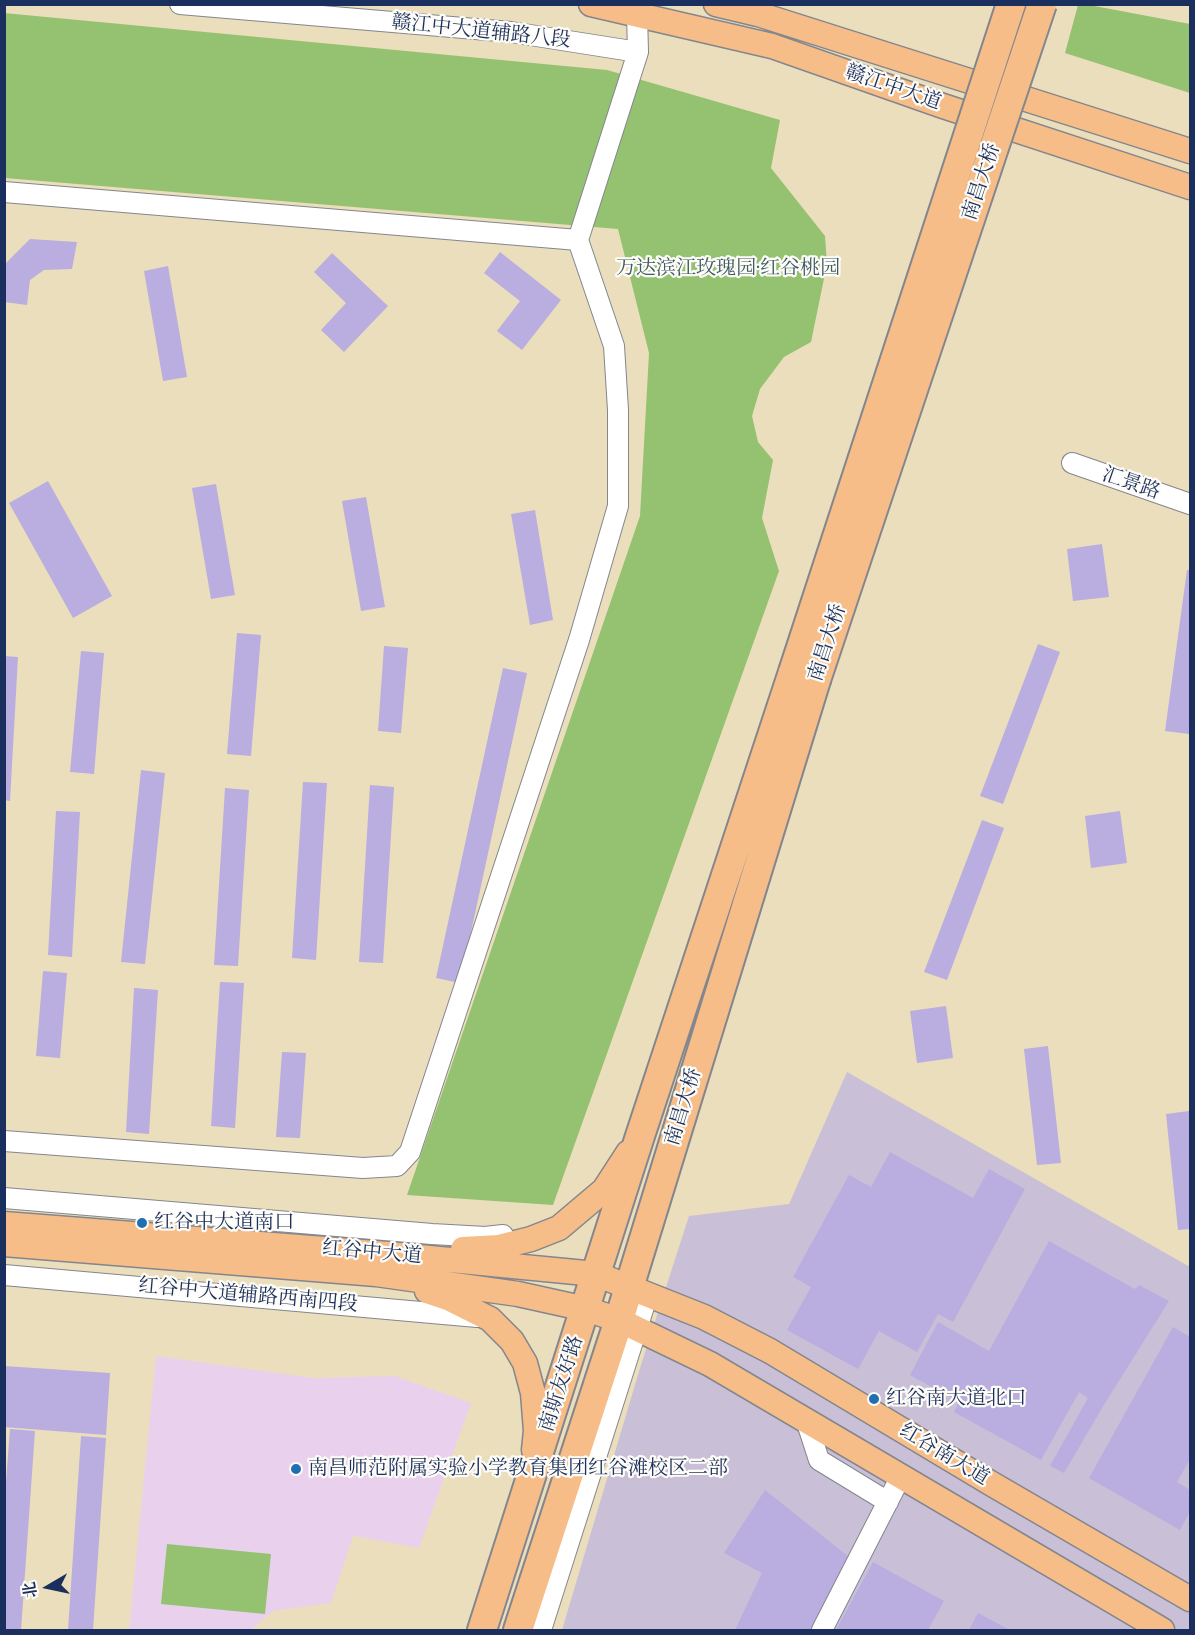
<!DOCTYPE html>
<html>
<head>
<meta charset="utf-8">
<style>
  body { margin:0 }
  #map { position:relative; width:1195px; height:1635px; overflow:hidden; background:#ebdebc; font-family:"IM FELL French Canon","Noto Serif SC",serif }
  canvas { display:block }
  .frame { position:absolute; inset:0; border:6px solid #1b2f5e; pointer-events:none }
  .north { position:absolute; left:18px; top:1557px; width:60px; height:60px; -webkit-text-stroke:4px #fdfcf7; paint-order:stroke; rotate:261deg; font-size:16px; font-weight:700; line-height:24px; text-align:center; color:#1b2f5e }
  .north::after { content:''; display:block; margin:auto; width:21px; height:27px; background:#1b2f5e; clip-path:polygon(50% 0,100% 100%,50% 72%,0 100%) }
</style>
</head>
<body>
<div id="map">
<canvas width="1195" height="1635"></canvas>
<div class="frame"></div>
<div class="north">北</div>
</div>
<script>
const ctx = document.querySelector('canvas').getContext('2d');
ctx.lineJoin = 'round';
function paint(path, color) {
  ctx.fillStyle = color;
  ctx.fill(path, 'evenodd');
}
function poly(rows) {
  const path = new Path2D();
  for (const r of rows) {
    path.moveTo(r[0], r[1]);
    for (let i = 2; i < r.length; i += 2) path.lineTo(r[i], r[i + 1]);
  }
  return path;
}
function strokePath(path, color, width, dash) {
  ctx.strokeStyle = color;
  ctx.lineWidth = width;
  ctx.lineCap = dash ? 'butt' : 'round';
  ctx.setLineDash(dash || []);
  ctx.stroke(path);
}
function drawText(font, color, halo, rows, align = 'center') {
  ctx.font = font + ' "IM FELL French Canon","Noto Serif SC",serif';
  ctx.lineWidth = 4.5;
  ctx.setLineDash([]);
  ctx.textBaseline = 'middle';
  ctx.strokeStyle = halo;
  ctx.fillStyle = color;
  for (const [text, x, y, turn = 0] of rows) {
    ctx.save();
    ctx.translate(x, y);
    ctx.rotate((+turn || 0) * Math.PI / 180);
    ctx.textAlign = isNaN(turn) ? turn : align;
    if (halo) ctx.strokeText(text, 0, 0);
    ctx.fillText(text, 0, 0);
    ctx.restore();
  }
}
paint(poly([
  [156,1356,313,1378,395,1376,471,1403,419,1548,353,1536,331,1603,273,1611,250,1630,129,1630]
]), '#e9d1ed');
paint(poly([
  [847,1072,1190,1267,1190,1630,562,1630,640,1368,689,1216,789,1204]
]), '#c9bfd7');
paint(poly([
  [1078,5,1089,5,1190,24,1190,93,1065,53],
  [4,13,607,70,780,120,771,168,825,236,827,264,811,342,784,357,760,389,752,416,758,442,773,460,762,518,779,571,553,1205,407,1195,640,516,649,353,618,229,5,178],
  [167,1544,271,1554,265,1614,161,1604]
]), '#94c271');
paint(poly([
  [30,239,77,242,72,269,44,270,30,280,27,305,4,302,5,264],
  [500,252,561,300,522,350,497,331,520,301,484,273],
  [332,253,388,306,344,352,321,330,346,303,314,272],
  [168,266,187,377,163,381,144,271],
  [48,481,112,596,73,618,9,503],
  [216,484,235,595,211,599,192,488],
  [366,497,385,607,361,611,342,501],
  [535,510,553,620,530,625,511,514],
  [1102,544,1109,597,1073,601,1067,549],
  [1187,570,1190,570,1189,734,1165,731],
  [237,633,261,635,251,756,227,754],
  [1038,644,1060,652,1003,804,980,796],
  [384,646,408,648,401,733,378,731],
  [81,651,104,653,94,774,70,772],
  [4,656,18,657,10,801,4,800],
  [503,668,527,673,460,983,436,978],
  [141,770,165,773,145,964,121,962],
  [303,782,327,783,316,960,292,958],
  [370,785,394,787,383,963,359,962],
  [225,788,249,790,238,966,214,965],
  [56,811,80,812,72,957,48,955],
  [1120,811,1127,863,1091,868,1085,816],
  [982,820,1004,828,947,980,924,972],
  [43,971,67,973,60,1058,36,1056],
  [220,982,244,983,235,1128,211,1126],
  [134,988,158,990,149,1134,126,1132],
  [946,1006,953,1058,917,1063,910,1011],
  [1048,1046,1061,1163,1037,1165,1024,1049],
  [282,1052,306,1053,300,1138,276,1137],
  [1189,1111,1190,1229,1178,1230,1166,1114],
  [890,1152,973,1198,989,1169,1025,1189,953,1322,938,1314,917,1352,879,1331,858,1369,787,1330,811,1287,793,1277,849,1175,871,1187],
  [1049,1241,1135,1289,1139,1285,1169,1301,1102,1408,1064,1473,1050,1466,1088,1398,1079,1392,1041,1460,954,1412,959,1402,910,1375,938,1322,989,1351],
  [1173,1327,1190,1337,1190,1459,1177,1482,1190,1490,1190,1511,1180,1530,1089,1478],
  [4,1366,110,1373,106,1435,4,1427],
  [10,1429,35,1431,21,1630,4,1630,4,1508],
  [81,1436,106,1438,93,1630,68,1630],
  [765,1490,854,1561,817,1630,735,1630,762,1573,724,1553],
  [873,1562,944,1601,928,1630,836,1630],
  [978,1613,1010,1630,969,1630]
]), '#b9aedf');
const minor = poly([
  [180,4,511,32,638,52],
  [4,192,578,240],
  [1072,463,1190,504],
  [4,1141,363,1168,397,1166,410,1152,579,640,618,506,618,410,614,346,578,240,638,52,637,14],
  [4,1198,432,1234,485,1237,503,1235],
  [4,1275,477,1317],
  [806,1420,819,1460,888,1502],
  [541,1630,648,1294],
  [822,1630,901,1476]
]);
const major = poly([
  [591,4,772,46,943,106,1190,187],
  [716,4,758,14,1190,151],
  [4,1224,388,1254,596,1274,704,1317,770,1351,992,1484,1190,1599],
  [4,1244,376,1274,518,1294,586,1309,619,1320,710,1364,1162,1630],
  [463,1249,499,1247,531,1239,559,1228,604,1190,628,1153],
  [427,1291,448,1298,490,1319,512,1341,525,1363,533,1393,536,1431,534,1450]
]);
const highway = poly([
  [482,1630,640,1136,793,672],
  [518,1630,619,1320,816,680]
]);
strokePath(minor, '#83868d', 22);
strokePath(major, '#83868d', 27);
strokePath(highway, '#83868d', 32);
strokePath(minor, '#fff', 20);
strokePath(major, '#f7bd88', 24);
strokePath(highway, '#f7bd88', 28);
const highwayBridge = poly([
  [793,672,1011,4],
  [816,680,1042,4]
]);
strokePath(highwayBridge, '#83868d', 32, []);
strokePath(highwayBridge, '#f7bd88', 28);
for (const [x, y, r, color] of [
  [142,1223,6,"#1f6fb2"],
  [874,1399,6,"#1f6fb2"],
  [296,1469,6,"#1f6fb2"]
]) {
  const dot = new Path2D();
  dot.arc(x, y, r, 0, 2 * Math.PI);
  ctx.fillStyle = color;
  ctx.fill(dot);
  strokePath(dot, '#fdfcf7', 2);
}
drawText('20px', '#1b2f5e', '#fdfcf7', [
  ["赣江中大道辅路八段",481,32,6],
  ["赣江中大道",893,88,19],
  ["南昌大桥",982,182,-72],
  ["汇景路",1131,484,19],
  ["南昌大桥",828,643,-72],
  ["南昌大桥",684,1107,-73],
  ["红谷中大道",372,1253,5],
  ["红谷中大道辅路西南四段",248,1296,5],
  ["南斯友好路",562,1384,-72],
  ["红谷南大道",944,1455,31]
]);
drawText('20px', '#3f5b64', '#fdfcf7', [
  ["万达滨江玫瑰园·红谷桃园",728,269]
]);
drawText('20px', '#1b2f5e', '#fdfcf7', [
  ["红谷中大道南口",154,1223],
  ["红谷南大道北口",886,1399],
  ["南昌师范附属实验小学教育集团红谷滩校区二部",308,1469]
], 'left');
</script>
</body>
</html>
